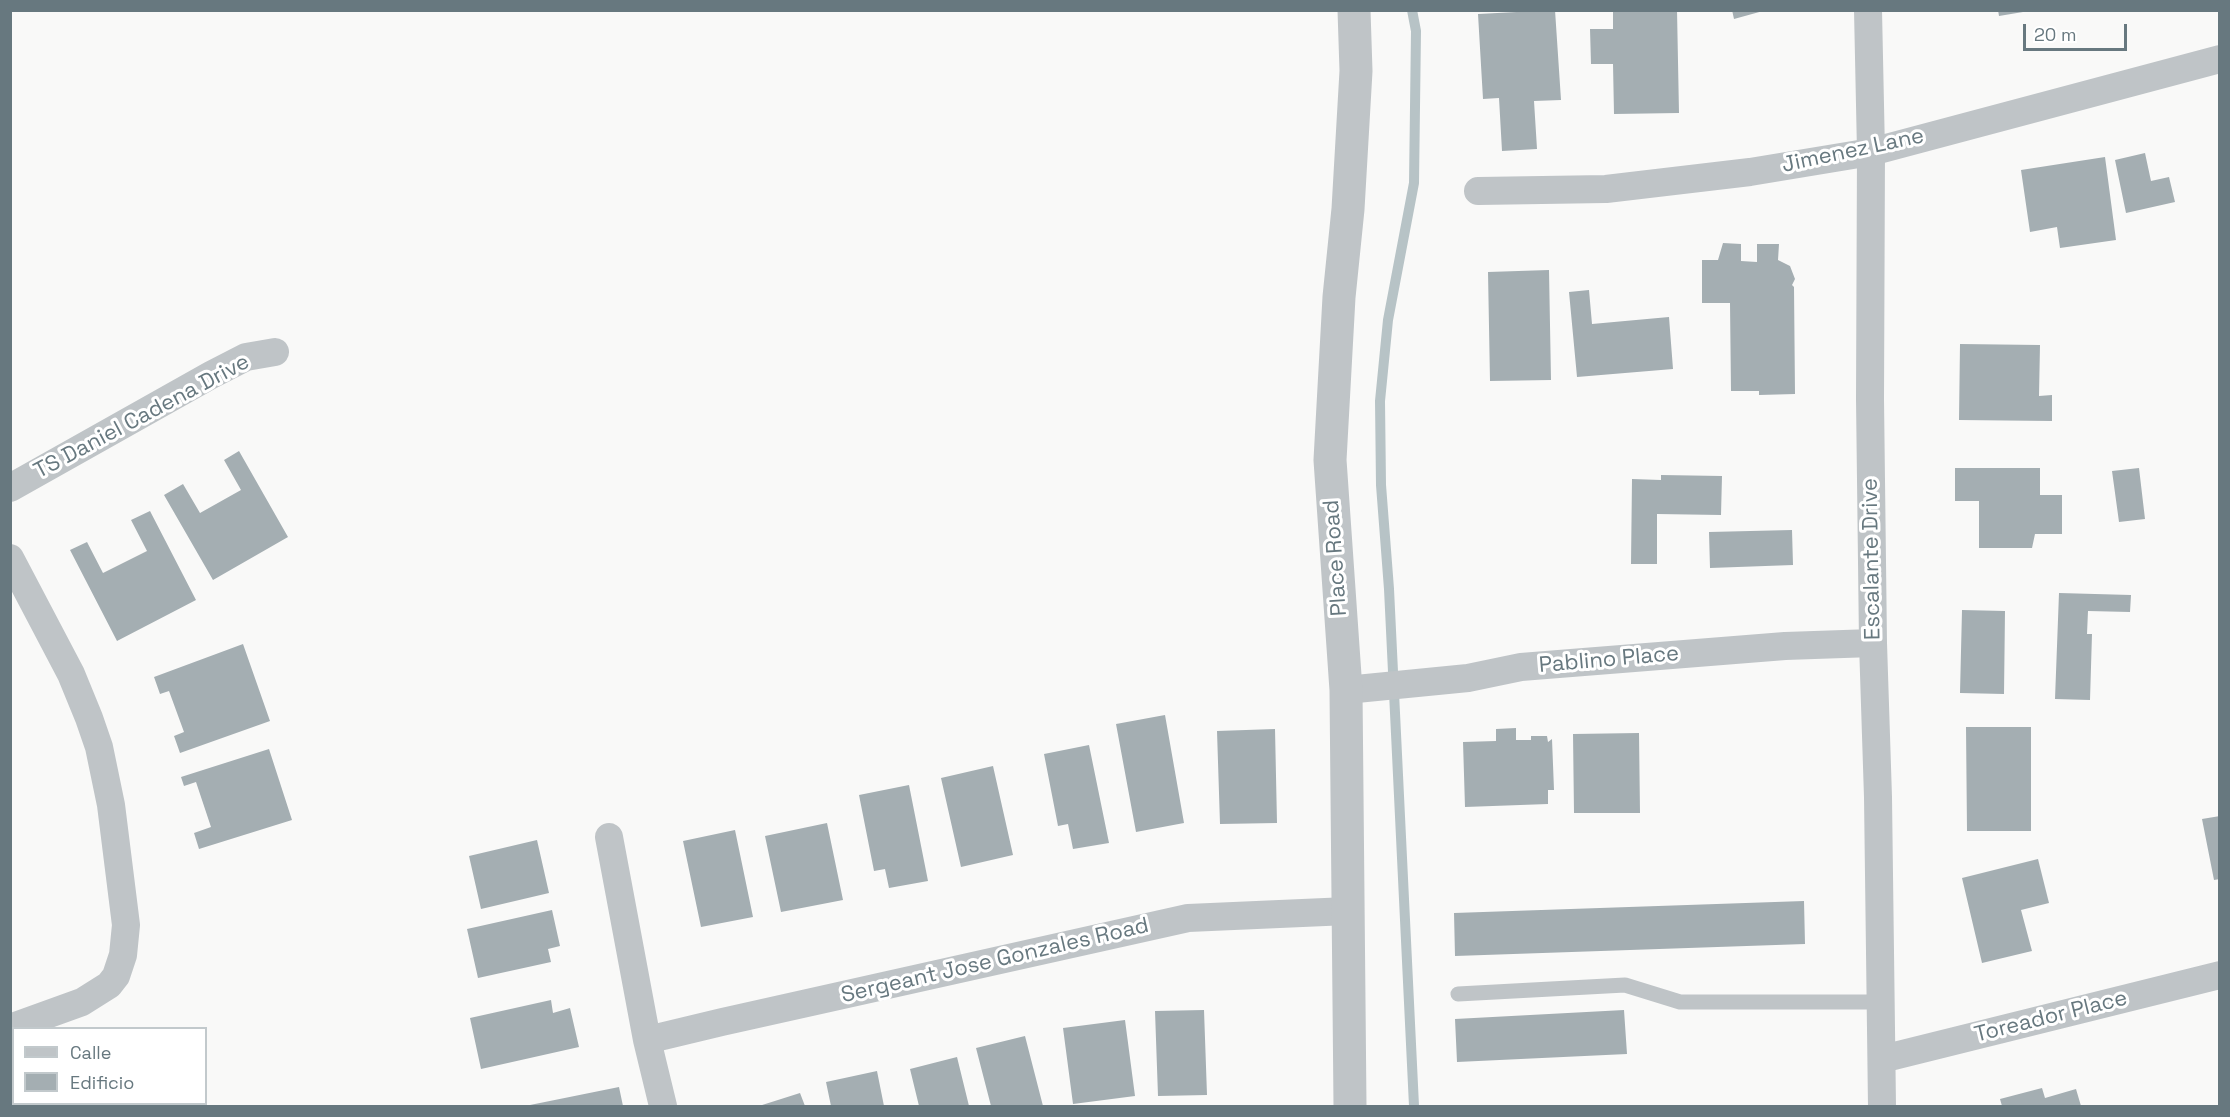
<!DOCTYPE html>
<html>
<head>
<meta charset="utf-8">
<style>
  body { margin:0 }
  #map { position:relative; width:2230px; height:1117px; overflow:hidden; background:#f9f9f8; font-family:"Space Grotesk",sans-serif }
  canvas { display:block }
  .frame { position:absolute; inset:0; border:12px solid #67787f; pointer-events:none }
  .legend { position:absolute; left:12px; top:1027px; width:195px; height:78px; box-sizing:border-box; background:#fff; border:2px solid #c2c9cc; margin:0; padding:8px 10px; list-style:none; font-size:18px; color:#67787f }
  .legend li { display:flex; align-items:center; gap:12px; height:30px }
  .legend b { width:30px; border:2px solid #c2c9cc }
  .scale { position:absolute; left:2023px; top:24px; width:104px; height:27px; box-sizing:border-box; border:3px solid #67787f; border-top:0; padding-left:8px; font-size:18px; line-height:21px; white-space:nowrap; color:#67787f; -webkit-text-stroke:4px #fff; paint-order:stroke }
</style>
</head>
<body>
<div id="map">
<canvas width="2230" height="1117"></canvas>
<div class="frame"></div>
<ul class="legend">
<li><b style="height:8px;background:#bfc4c7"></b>Calle</li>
<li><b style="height:16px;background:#a4aeb2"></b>Edificio</li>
</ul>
<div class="scale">20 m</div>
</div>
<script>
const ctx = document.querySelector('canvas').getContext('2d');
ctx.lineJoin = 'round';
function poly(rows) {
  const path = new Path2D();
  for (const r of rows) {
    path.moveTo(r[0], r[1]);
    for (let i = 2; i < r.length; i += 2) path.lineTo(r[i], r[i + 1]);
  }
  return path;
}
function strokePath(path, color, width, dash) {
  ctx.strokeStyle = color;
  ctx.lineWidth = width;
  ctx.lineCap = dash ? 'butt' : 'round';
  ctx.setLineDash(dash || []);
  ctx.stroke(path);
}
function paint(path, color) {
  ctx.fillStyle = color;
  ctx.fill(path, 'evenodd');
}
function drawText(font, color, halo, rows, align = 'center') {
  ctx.font = font + ' "Space Grotesk",sans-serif';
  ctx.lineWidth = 6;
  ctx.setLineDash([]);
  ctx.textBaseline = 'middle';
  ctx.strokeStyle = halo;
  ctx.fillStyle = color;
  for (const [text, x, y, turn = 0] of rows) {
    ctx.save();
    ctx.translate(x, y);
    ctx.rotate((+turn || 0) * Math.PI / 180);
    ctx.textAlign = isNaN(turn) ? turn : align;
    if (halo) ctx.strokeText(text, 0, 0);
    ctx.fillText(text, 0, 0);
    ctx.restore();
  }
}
strokePath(poly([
  [1412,10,1416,31,1414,183,1388,320,1380,401,1381,485,1389,589,1414,1106]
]), '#b7c3c6', 10);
paint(poly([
  [1555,10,1561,100,1534,101,1537,149,1502,151,1499,98,1483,99,1478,14],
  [1613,10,1677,10,1679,113,1614,114,1613,64,1591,64,1590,29,1613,29],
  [1732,10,1763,10,1763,11,1734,19],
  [1998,10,2022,10,2023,12,1999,16],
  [2145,153,2151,181,2169,177,2175,202,2126,213,2115,160],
  [2105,157,2116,240,2060,248,2057,227,2030,232,2021,170],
  [1723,243,1741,244,1741,261,1757,262,1757,244,1779,244,1778,260,1790,266,1795,279,1792,285,1794,287,1795,394,1759,395,1759,391,1731,391,1730,303,1702,303,1702,260,1718,260],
  [1549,270,1551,380,1490,381,1488,272],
  [1589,290,1592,324,1669,317,1673,369,1577,377,1569,292],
  [1960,344,2040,345,2039,396,2052,395,2052,421,1959,420],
  [239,451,288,537,213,580,164,495,183,484,200,513,241,490,224,460],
  [1955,468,2040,468,2040,495,2062,495,2062,534,2035,534,2032,548,1979,548,1979,501,1955,501],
  [2139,468,2145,519,2119,522,2112,471],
  [1661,475,1722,476,1721,515,1657,514,1657,564,1631,564,1632,479,1661,480],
  [150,511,196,600,117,641,70,550,87,542,103,573,147,551,131,520],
  [1792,530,1793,565,1710,568,1709,532],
  [2059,593,2131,595,2130,612,2088,611,2087,634,2092,634,2090,700,2055,699],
  [1962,610,2005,611,2004,694,1960,693],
  [243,644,270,721,180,753,174,736,184,732,169,691,160,694,154,677],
  [1165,715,1184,823,1136,832,1116,724],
  [1966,727,2031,727,2031,831,1967,831],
  [1516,728,1516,740,1531,740,1531,736,1547,736,1548,742,1552,739,1554,790,1548,790,1548,804,1465,807,1463,742,1496,741,1496,729],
  [1275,729,1277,823,1220,824,1217,731],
  [1639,733,1640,813,1574,813,1573,734],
  [1089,745,1109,843,1073,849,1068,824,1058,826,1044,754],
  [269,749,292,820,199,849,194,833,211,827,196,782,184,786,181,777],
  [993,766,1013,855,961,867,941,778],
  [909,785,928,881,889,888,885,869,874,871,859,795],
  [2220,816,2220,879,2214,880,2202,819],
  [827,823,843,900,781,912,765,836],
  [735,830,753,917,701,927,683,841],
  [537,840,549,893,481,909,469,856],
  [2038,859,2049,903,2021,910,2032,951,1982,963,1962,878],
  [1804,901,1805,944,1455,956,1454,913],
  [552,910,560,946,548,949,551,962,478,978,467,929],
  [551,1000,553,1013,570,1008,579,1047,481,1069,470,1018],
  [1204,1010,1207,1095,1158,1096,1155,1011],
  [1624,1010,1627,1054,1457,1062,1455,1019],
  [1125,1020,1135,1096,1073,1104,1063,1028],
  [1025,1036,1043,1106,991,1106,976,1048],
  [957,1057,969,1106,919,1106,910,1069],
  [877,1071,884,1106,831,1106,826,1082],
  [619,1087,623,1106,530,1106,530,1105],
  [2042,1088,2045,1098,2076,1089,2081,1106,2002,1106,2000,1099],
  [800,1093,805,1106,759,1106],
  [14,1096,14,1104,40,1104,41,1106,10,1106,10,1097]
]), '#a4aeb2');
strokePath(poly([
  [1458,994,1625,985,1680,1002,1881,1002]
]), '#bfc4c7', 15);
strokePath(poly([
  [1868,10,1871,152,1870,399,1873,643,1878,797,1882,1106],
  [1478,191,1606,189,1750,172,1871,152,2220,59],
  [10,488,211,375,246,357,275,352],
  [10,558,71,674,89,718,99,747,111,805,126,925,123,955,116,976,109,985,82,1002,10,1028],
  [1346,690,1468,678,1521,667,1785,646,1873,643],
  [609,837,647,1040,663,1106],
  [647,1040,722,1022,1188,918,1348,911],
  [1882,1059,2220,975]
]), '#bfc4c7', 28);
strokePath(poly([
  [1350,1106,1346,690,1330,460,1339,297,1348,209,1356,71,1354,10]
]), '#bfc4c7', 33);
drawText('22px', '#67787f', '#fff', [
  ["Jimenez Lane",1853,151,-12],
  ["TS Daniel Cadena Drive",142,417,-28],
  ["Place Road",1336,558,-94],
  ["Escalante Drive",1872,559,-91],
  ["Pablino Place",1609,660,-5],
  ["Sergeant Jose Gonzales Road",995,961,-13],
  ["Toreador Place",2051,1017,-14]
]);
</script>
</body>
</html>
